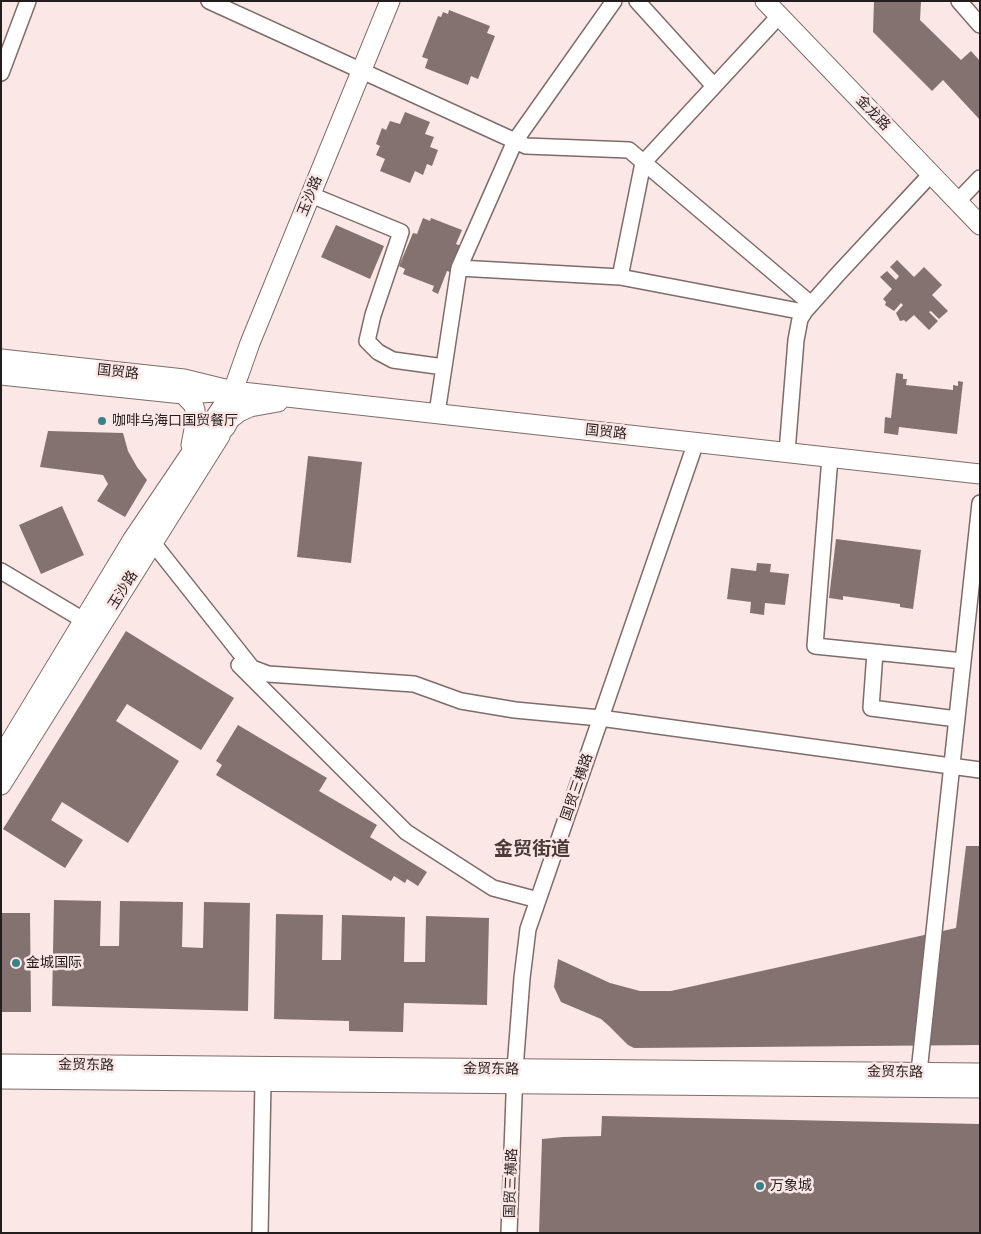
<!DOCTYPE html>
<html>
<head>
<meta charset="utf-8">
<style>
  body { margin:0 }
  #map { position:relative; width:981px; height:1234px; overflow:hidden; background:#fbe7e5; font-family:Quicksand,sans-serif }
  canvas { display:block }
  .frame { position:absolute; inset:0; border:2px solid #241d1d; pointer-events:none }
</style>
</head>
<body>
<div id="map">
<canvas width="981" height="1234"></canvas>
<div class="frame"></div>
</div>
<script>
const ctx = document.querySelector('canvas').getContext('2d');
ctx.lineJoin = 'round';
function paint(path, color) {
  ctx.fillStyle = color;
  ctx.fill(path, 'evenodd');
}
function poly(rows) {
  const path = new Path2D();
  for (const r of rows) {
    path.moveTo(r[0], r[1]);
    for (let i = 2; i < r.length; i += 2) path.lineTo(r[i], r[i + 1]);
  }
  return path;
}
function strokePath(path, color, width, dash) {
  ctx.strokeStyle = color;
  ctx.lineWidth = width;
  ctx.lineCap = dash ? 'butt' : 'round';
  ctx.setLineDash(dash || []);
  ctx.stroke(path);
}
function drawText(font, color, halo, rows, align = 'center') {
  ctx.font = font + ' Quicksand,"Noto Sans SC",sans-serif';
  ctx.lineWidth = 5;
  ctx.setLineDash([]);
  ctx.textBaseline = 'middle';
  ctx.strokeStyle = halo;
  ctx.fillStyle = color;
  for (const [text, x, y, turn = 0] of rows) {
    ctx.save();
    ctx.translate(x, y);
    ctx.rotate((+turn || 0) * Math.PI / 180);
    ctx.textAlign = isNaN(turn) ? turn : align;
    if (halo) ctx.strokeText(text, 0, 0);
    ctx.fillText(text, 0, 0);
    ctx.restore();
  }
}
paint(poly([
  [874,1,921,1,920,20,961,60,971,51,980,61,980,120,943,80,932,91,873,32],
  [449,10,490,26,487,33,495,36,478,79,471,76,468,85,425,68,428,59,422,57,438,16,441,17,443,12,448,14],
  [405,112,430,122,425,134,434,137,430,147,438,150,432,166,427,164,423,175,415,171,410,183,380,171,385,159,376,155,380,146,376,144,382,128,386,130,390,121,400,124],
  [423,218,430,221,431,218,462,230,456,244,461,246,450,272,447,271,438,294,432,291,434,286,403,274,405,269,399,266,413,233,417,234],
  [336,225,384,246,370,279,321,257],
  [897,260,914,277,924,267,942,285,932,295,948,311,939,319,931,311,929,312,938,321,929,330,914,315,906,322,904,320,900,321,896,313,903,305,901,303,894,311,885,305,886,302,883,299,892,289,880,277,887,271,896,280,899,276,890,267],
  [896,373,903,374,903,379,907,379,906,385,953,390,953,385,958,386,958,381,963,382,957,434,899,427,898,435,884,433,885,417,891,418],
  [48,431,123,433,128,451,137,467,147,480,125,517,97,501,108,484,103,475,40,467],
  [308,456,362,462,351,563,297,557],
  [62,506,84,555,41,574,19,525],
  [836,539,921,550,913,609,900,607,900,604,843,596,843,600,829,598],
  [757,563,771,564,770,572,789,574,785,605,765,603,764,615,750,613,751,602,727,599,731,568,756,571],
  [126,631,234,698,201,750,127,704,116,721,179,761,128,843,62,802,51,820,83,840,65,868,3,829],
  [238,725,327,778,319,791,377,825,370,837,427,872,418,886,407,879,405,883,394,876,391,881,216,775,222,765,216,761],
  [966,846,980,846,980,1045,634,1048,628,1045,609,1026,601,1019,561,1002,554,987,558,959,610,983,640,991,671,991,956,928],
  [54,900,101,901,100,946,119,946,120,901,183,902,182,947,203,948,204,902,250,903,248,1011,52,1006],
  [1,913,30,913,31,1012,1,1012],
  [276,914,323,915,322,960,341,960,342,915,405,917,404,962,425,962,426,916,489,918,487,1005,404,1003,403,1032,349,1031,349,1021,274,1019],
  [602,1116,980,1124,980,1233,539,1233,542,1139,563,1137,601,1136]
]), '#847271');
const minor = poly([
  [209,1,526,146,629,150,811,304],
  [637,1,714,86],
  [959,1,980,25],
  [1,73,28,1],
  [311,195,401,232,373,315,367,341,378,352,393,360,444,367],
  [957,202,980,178],
  [459,268,620,277,804,312],
  [620,277,643,163,779,16],
  [437,413,459,268,515,141,614,1],
  [787,452,796,340,800,319,805,311,838,274,931,174],
  [830,457,815,646,963,661],
  [153,543,252,668,268,674,414,684,461,701,515,710,600,718,980,770],
  [1,571,80,618],
  [875,652,871,708,957,719],
  [239,665,406,832,493,888,538,900],
  [919,1072,980,503],
  [260,1233,263,1082],
  [509,1233,515,1069,522,978,528,929,696,442]
]);
const major = poly([
  [390,1,250,343,233,391,980,474],
  [765,1,980,225],
  [1,359,184,379,233,391,183,394,1,375],
  [183,394,193,404,195,410,196,419,191,445],
  [225,428,230,419,239,412,250,407,278,402],
  [1,757,133,539,233,391,220,436,1,785],
  [1,1064,980,1073],
  [1,1079,980,1088]
]);
strokePath(minor, '#7d6c6a', 18);
strokePath(major, '#7d6c6a', 21);
strokePath(minor, '#fff', 15);
strokePath(major, '#fff', 19);
for (const [x, y, r, color] of [
  [102,421,5,"#398187"],
  [16,963,5,"#398187"],
  [760,1186,5,"#398187"]
]) {
  const dot = new Path2D();
  dot.arc(x, y, r, 0, 2 * Math.PI);
  ctx.fillStyle = color;
  ctx.fill(dot);
  strokePath(dot, '#fbe7e5', 2);
}
drawText('14px', '#241d1d', '#fbe7e5', [
  ["金龙路",873,113,46],
  ["玉沙路",310,196,-68],
  ["国贸路",118,372,6],
  ["国贸路",606,432,6],
  ["玉沙路",123,590,-58],
  ["国贸三横路",577,787,-71],
  ["金贸东路",86,1065,1],
  ["金贸东路",491,1069,1],
  ["金贸东路",895,1072,1],
  ["国贸三横路",511,1183,-88]
]);
drawText('14px', '#241d1d', '#fbe7e5', [
  ["咖啡乌海口国贸餐厅",112,421],
  ["金城国际",26,963],
  ["万象城",770,1186]
], 'left');
drawText('bold 19px', '#493a39', '#fbe7e5', [
  ["金贸街道",532,849]
]);
</script>
</body>
</html>
